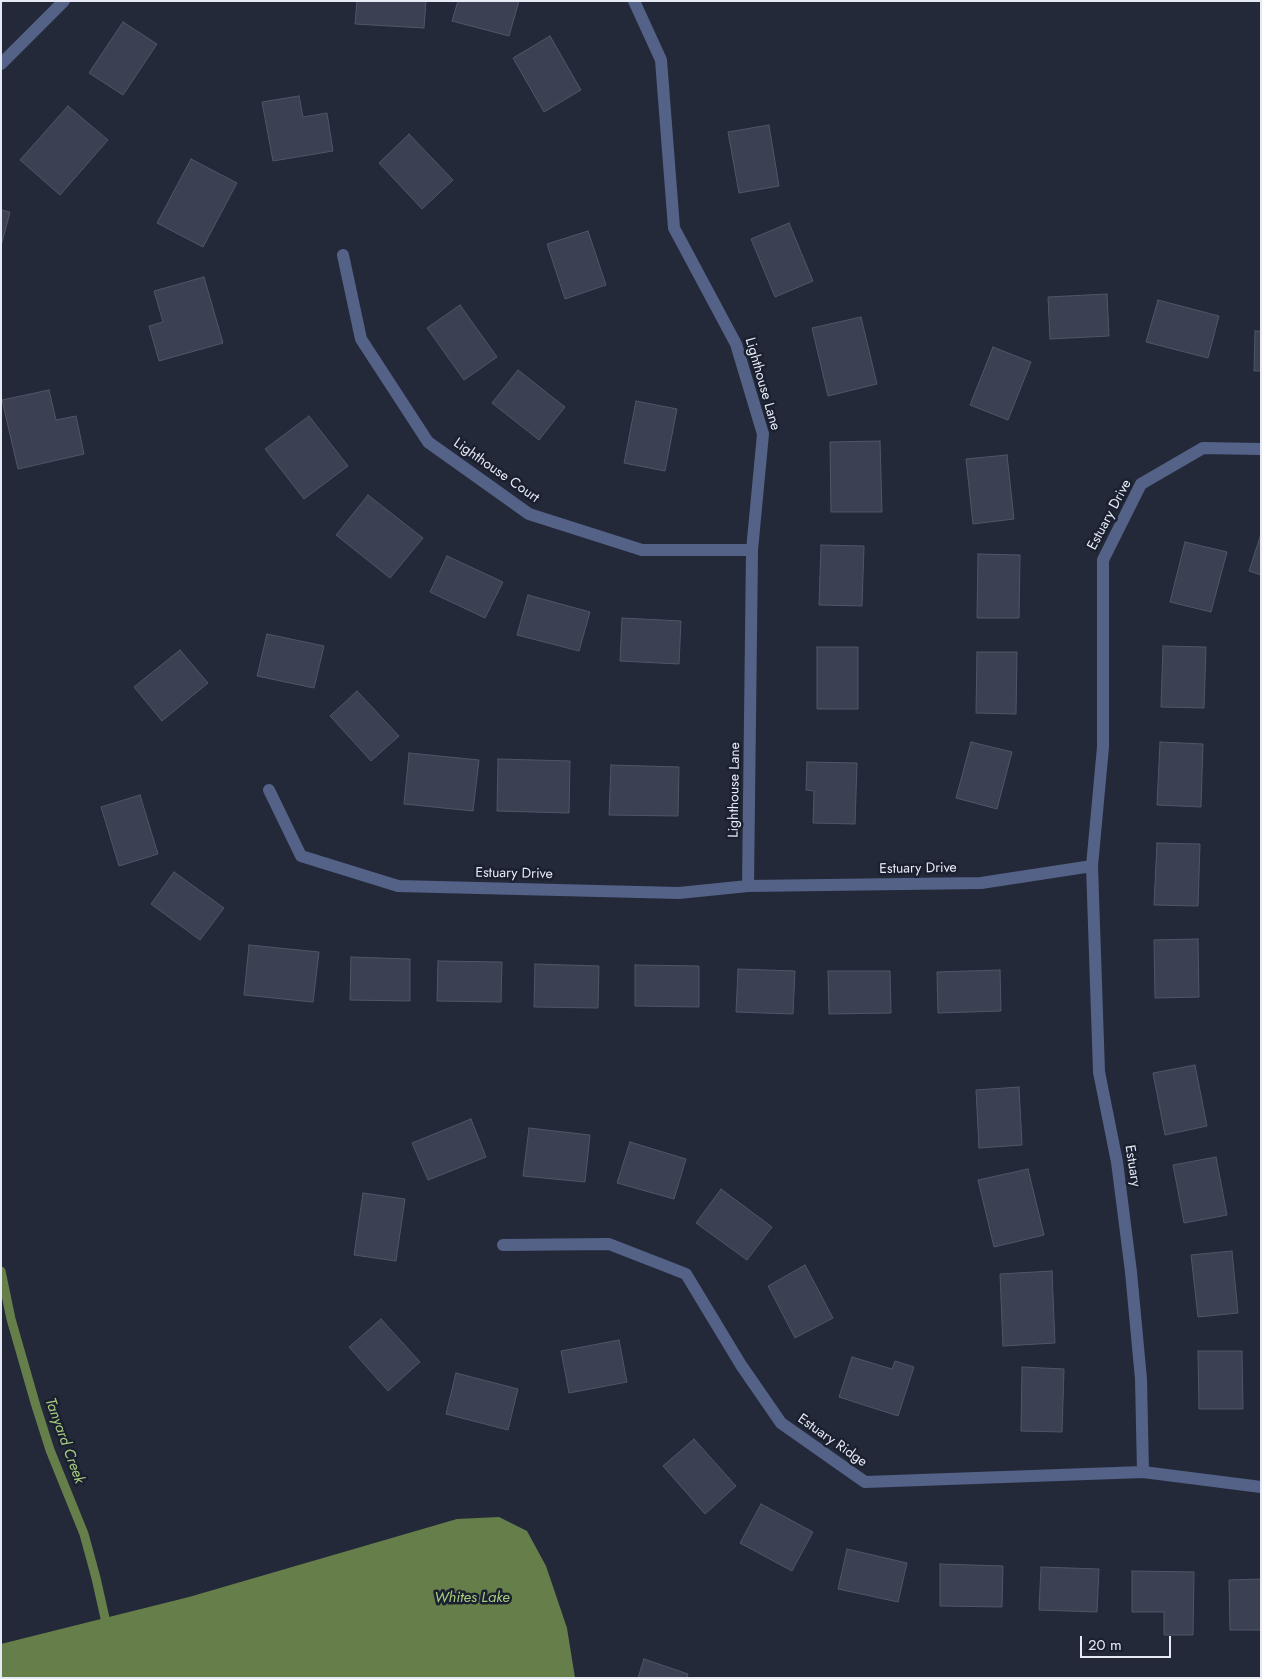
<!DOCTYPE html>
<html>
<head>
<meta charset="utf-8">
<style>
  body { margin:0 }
  #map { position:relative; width:1262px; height:1679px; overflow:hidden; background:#242939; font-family:Jost,sans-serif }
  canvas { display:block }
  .frame { position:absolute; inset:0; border:2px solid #e6eaf5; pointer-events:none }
  .scale { position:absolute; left:1080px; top:1636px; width:91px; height:22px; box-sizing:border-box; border:2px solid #e6eaf5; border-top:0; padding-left:6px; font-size:15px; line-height:18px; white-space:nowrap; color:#e6eaf5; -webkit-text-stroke:4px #1a202f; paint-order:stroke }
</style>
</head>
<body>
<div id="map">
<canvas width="1262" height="1679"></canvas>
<div class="frame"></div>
<div class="scale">20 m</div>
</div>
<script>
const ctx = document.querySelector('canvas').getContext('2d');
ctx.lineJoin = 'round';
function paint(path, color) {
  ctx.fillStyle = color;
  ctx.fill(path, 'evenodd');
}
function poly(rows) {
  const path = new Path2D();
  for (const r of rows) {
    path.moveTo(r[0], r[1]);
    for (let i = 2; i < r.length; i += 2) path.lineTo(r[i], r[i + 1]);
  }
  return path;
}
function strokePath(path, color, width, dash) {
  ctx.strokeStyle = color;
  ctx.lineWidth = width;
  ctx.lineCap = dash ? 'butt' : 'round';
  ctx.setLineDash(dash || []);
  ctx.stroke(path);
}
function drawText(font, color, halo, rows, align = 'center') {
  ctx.font = font + ' Jost,sans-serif';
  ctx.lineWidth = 5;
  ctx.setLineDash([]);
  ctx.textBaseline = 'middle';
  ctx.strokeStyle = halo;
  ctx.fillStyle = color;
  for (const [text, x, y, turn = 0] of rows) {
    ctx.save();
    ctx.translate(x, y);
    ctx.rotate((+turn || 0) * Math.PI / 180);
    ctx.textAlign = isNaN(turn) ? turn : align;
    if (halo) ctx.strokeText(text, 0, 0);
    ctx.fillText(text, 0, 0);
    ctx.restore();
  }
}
paint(poly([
  [499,1517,527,1531,546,1566,567,1628,575,1678,1,1678,1,1644,189,1597,457,1519]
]), '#667f4a');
strokePath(poly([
  [1,1271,11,1319,36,1406,50,1450,84,1534,96,1578,105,1618]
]), '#667f4a', 9);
const building = poly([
  [357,1,426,1,424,28,355,24,357,1],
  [458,1,519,1,509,36,452,21,458,1],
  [123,22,157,44,123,95,89,73,123,22],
  [550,36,581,90,544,112,513,58,550,36],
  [299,96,303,117,327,113,333,151,273,161,262,102,299,96],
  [68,106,108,140,60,195,20,160,68,106],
  [769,125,779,186,739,193,728,132,769,125],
  [409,134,453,180,422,209,379,163,409,134],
  [191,159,237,183,203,247,157,223,191,159],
  [1,210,10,212,1,246,1,210],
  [789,223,813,281,775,297,751,239,789,223],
  [588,231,606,285,565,299,547,244,588,231],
  [204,277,223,343,159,361,149,326,163,322,154,291,204,277],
  [1107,294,1109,336,1050,339,1048,297,1107,294],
  [1158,300,1219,316,1208,358,1146,342,1158,300],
  [460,305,497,357,464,380,427,328,460,305],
  [861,317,877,384,828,396,812,328,861,317],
  [1255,331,1261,331,1261,371,1254,371,1255,331],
  [993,347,1031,362,1008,420,970,405,993,347],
  [518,370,565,407,539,440,492,403,518,370],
  [49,390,56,420,76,416,84,454,18,469,2,400,49,390],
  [636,401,677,409,665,471,624,463,636,401],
  [309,416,348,466,304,499,265,449,309,416],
  [880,441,882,512,831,512,830,442,880,441],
  [1007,455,1014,519,973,524,966,459,1007,455],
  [368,495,423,538,390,578,336,535,368,495],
  [1261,534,1261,575,1249,571,1261,534],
  [1185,542,1227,552,1211,612,1170,602,1185,542],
  [821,545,864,546,862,606,819,605,821,545],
  [978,554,1020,555,1019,618,977,618,978,554],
  [447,556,503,582,485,618,430,592,447,556],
  [528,595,590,612,579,651,517,635,528,595],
  [622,618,681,621,679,664,620,661,622,618],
  [267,634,324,646,314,688,257,676,267,634],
  [1163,646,1206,647,1204,708,1161,707,1163,646],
  [817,647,858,647,858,709,817,709,817,647],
  [180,650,208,683,162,721,134,687,180,650],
  [977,652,1017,652,1016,714,976,713,977,652],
  [357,691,399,736,371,761,330,716,357,691],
  [971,742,1012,752,997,809,956,798,971,742],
  [1160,742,1203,744,1201,807,1157,805,1160,742],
  [409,753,479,760,473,811,404,804,409,753],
  [498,759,570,761,569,813,497,811,498,759],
  [807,762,857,763,855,824,813,823,814,791,806,790,807,762],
  [611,765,679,767,678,816,609,815,611,765],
  [140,795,158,854,119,866,101,807,140,795],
  [1157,843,1200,844,1198,906,1154,905,1157,843],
  [174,872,224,908,200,940,151,904,174,872],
  [1198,939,1199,997,1155,998,1154,940,1198,939],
  [249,945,319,952,313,1002,244,995,249,945],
  [351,957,410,959,410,1001,350,1000,351,957],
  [438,961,502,962,501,1002,437,1001,438,961],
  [535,964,599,966,598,1008,534,1007,535,964],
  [635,965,699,966,699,1007,635,1006,635,965],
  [738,969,795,971,793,1014,736,1012,738,969],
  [1000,970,1001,1011,938,1013,937,972,1000,970],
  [828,971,890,971,891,1013,829,1014,828,971],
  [1195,1065,1207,1126,1165,1135,1153,1073,1195,1065],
  [1019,1087,1022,1145,979,1148,976,1090,1019,1087],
  [471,1119,486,1157,428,1180,412,1143,471,1119],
  [529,1128,590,1135,585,1182,523,1176,529,1128],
  [630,1142,686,1159,674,1199,617,1183,630,1142],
  [1216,1157,1227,1215,1184,1223,1173,1165,1216,1157],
  [1028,1169,1044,1235,994,1247,978,1180,1028,1169],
  [721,1189,772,1227,747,1260,696,1223,721,1189],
  [363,1193,405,1199,396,1261,354,1255,363,1193],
  [1232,1251,1238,1313,1198,1317,1191,1255,1232,1251],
  [805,1265,833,1318,795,1338,768,1286,805,1265],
  [1052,1271,1055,1343,1003,1346,1000,1274,1052,1271],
  [381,1319,420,1362,388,1391,349,1347,381,1319],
  [619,1340,627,1382,569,1393,561,1351,619,1340],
  [1198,1351,1242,1351,1243,1409,1199,1409,1198,1351],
  [852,1357,892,1369,895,1361,914,1367,898,1416,839,1397,852,1357],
  [1022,1367,1064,1369,1062,1432,1021,1431,1022,1367],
  [456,1373,518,1389,508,1430,446,1414,456,1373],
  [694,1439,736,1486,705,1514,663,1466,694,1439],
  [761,1504,813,1532,792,1571,740,1543,761,1504],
  [847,1549,907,1563,898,1602,838,1589,847,1549],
  [940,1564,1003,1566,1002,1607,940,1606,940,1564],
  [1041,1567,1099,1569,1097,1612,1039,1610,1041,1567],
  [1132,1571,1194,1572,1193,1635,1164,1635,1164,1612,1132,1612,1132,1571],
  [1261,1579,1261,1630,1230,1630,1229,1580,1261,1579],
  [644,1659,688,1674,687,1678,638,1678,644,1659]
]);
paint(building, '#3b4152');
strokePath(building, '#4f5667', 1);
strokePath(poly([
  [634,1,661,60,674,228,736,344,763,434,752,550,748,886],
  [1,64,64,1],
  [343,255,361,339,428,442,529,514,642,550,752,550],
  [269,790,301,856,398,886,679,893,748,886,981,883,1092,866],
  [503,1245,609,1244,686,1274,741,1365,781,1423,865,1482,1143,1472,1261,1487],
  [1143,1472,1141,1379,1131,1272,1117,1162,1099,1072,1092,866,1103,747,1103,560,1141,484,1203,448,1261,449]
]), '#546288', 12);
drawText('14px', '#e6eaf5', '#1a202f', [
  ["Lighthouse Lane",762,384,74],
  ["Lighthouse Court",496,471,35],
  ["Estuary Drive",1110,515,-62],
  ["Lighthouse Lane",735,790,-89],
  ["Estuary Drive",918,869,-1],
  ["Estuary Drive",514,874,1],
  ["Estuary",1132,1166,81],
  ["Estuary Ridge",832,1441,35]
]);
drawText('italic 15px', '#a7cc7e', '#1a202f', [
  ["Tanyard Creek",64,1441,70],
  ["Whites Lake",472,1598]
]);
</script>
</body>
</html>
